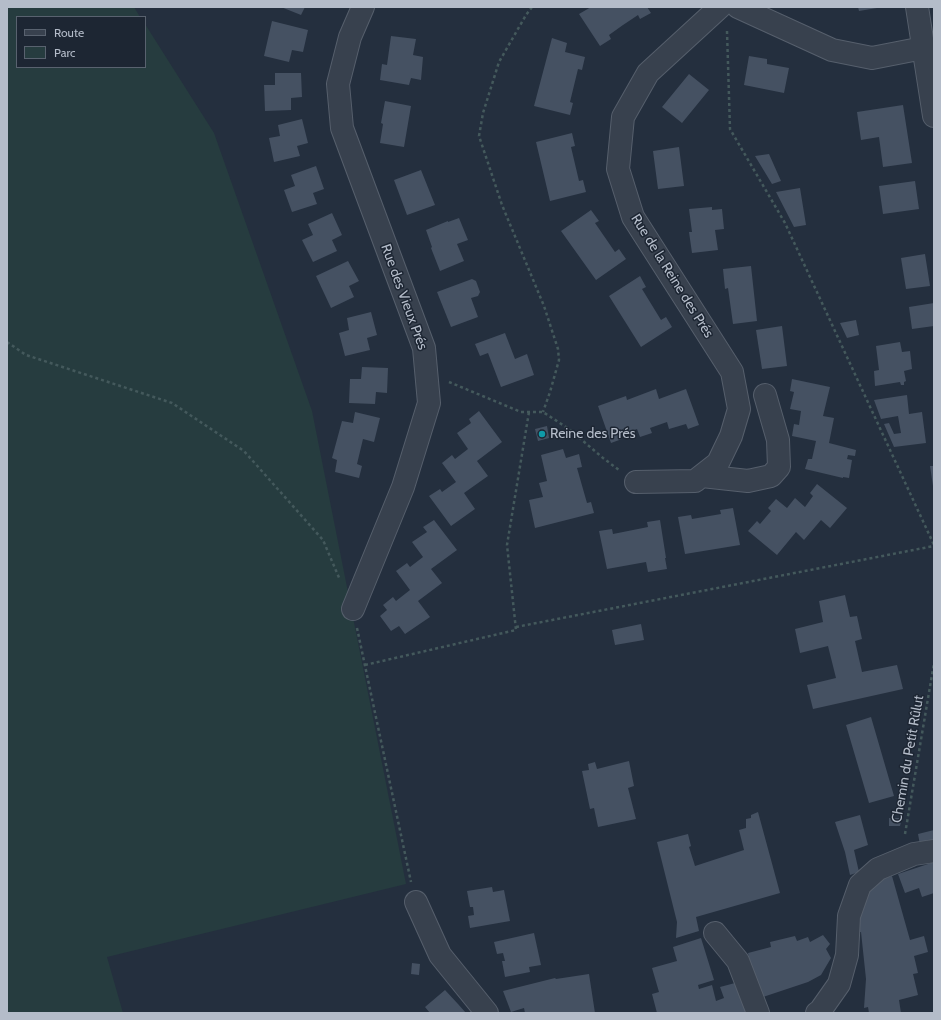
<!DOCTYPE html>
<html>
<head>
<meta charset="utf-8">
<style>
  body { margin:0 }
  #map { position:relative; width:941px; height:1020px; overflow:hidden; background:#242f3e; font-family:Cabin,sans-serif }
  canvas { display:block }
  .frame { position:absolute; inset:0; border:8px solid #b4bcc9; pointer-events:none }
  .legend { position:absolute; left:16px; top:16px; width:130px; height:52px; box-sizing:border-box; background:#1d2633; border:1px solid #59626f; margin:0; padding:5px 7px; list-style:none; font-size:12px; color:#b4bcc9 }
  .legend li { display:flex; align-items:center; gap:8px; height:20px }
  .legend b { width:20px; border:1px solid #59626f }
</style>
</head>
<body>
<div id="map">
<canvas width="941" height="1020"></canvas>
<div class="frame"></div>
<ul class="legend">
<li><b style="height:5px;background:#38414e"></b>Route</li>
<li><b style="height:11px;background:#263c3f"></b>Parc</li>
</ul>
</div>
<script>
const ctx = document.querySelector('canvas').getContext('2d');
ctx.lineJoin = 'round';
function paint(path, color) {
  ctx.fillStyle = color;
  ctx.fill(path, 'evenodd');
}
function poly(rows) {
  const path = new Path2D();
  for (const r of rows) {
    path.moveTo(r[0], r[1]);
    for (let i = 2; i < r.length; i += 2) path.lineTo(r[i], r[i + 1]);
  }
  return path;
}
function strokePath(path, color, width, dash) {
  ctx.strokeStyle = color;
  ctx.lineWidth = width;
  ctx.lineCap = dash ? 'butt' : 'round';
  ctx.setLineDash(dash || []);
  ctx.stroke(path);
}
function drawText(font, color, halo, rows, align = 'center') {
  ctx.font = font + ' Cabin,sans-serif';
  ctx.lineWidth = 3;
  ctx.setLineDash([]);
  ctx.textBaseline = 'middle';
  ctx.strokeStyle = halo;
  ctx.fillStyle = color;
  for (const [text, x, y, turn = 0] of rows) {
    ctx.save();
    ctx.translate(x, y);
    ctx.rotate((+turn || 0) * Math.PI / 180);
    ctx.textAlign = isNaN(turn) ? turn : align;
    if (halo) ctx.strokeText(text, 0, 0);
    ctx.fillText(text, 0, 0);
    ctx.restore();
  }
}
paint(poly([
  [7,7,134,7,140,17,17,17,17,67,145,67,145,24,214,133,312,411,406,884,107,957,123,1013,7,1013]
]), '#263c3f');
paint(poly([
  [281,7,305,7,301,15],
  [591,7,647,7,651,13,640,19,638,15,623,25,609,35,611,39,600,46,579,14],
  [858,7,877,7,877,8,859,11],
  [272,21,308,30,303,52,292,50,289,62,264,56],
  [391,36,416,39,413,55,423,57,421,80,411,78,409,85,380,80,382,64,387,65],
  [552,38,567,43,565,52,585,57,582,70,578,69,570,102,573,103,570,115,534,106],
  [749,56,767,59,767,64,789,68,784,93,744,85],
  [275,73,301,73,302,97,291,98,291,110,265,111,264,85,275,85],
  [689,74,709,90,682,123,662,107],
  [385,101,411,106,404,147,380,143,383,124,381,123],
  [903,105,912,163,883,167,879,137,861,140,857,112],
  [302,119,308,143,297,146,300,156,274,162,269,138,280,136,278,125],
  [572,133,575,146,571,147,579,181,583,180,586,192,550,201,536,142],
  [679,147,684,186,658,189,653,151],
  [769,154,781,181,772,184,755,156],
  [316,166,324,189,313,193,317,204,292,212,284,190,295,186,291,175],
  [421,170,435,205,407,215,394,180],
  [915,181,919,209,883,214,879,186],
  [800,188,806,225,794,227,776,192],
  [712,207,712,210,722,209,724,229,715,230,718,250,692,253,689,232,692,232,689,209],
  [591,210,599,221,595,223,615,252,619,249,626,259,596,280,561,231],
  [332,213,342,235,332,240,337,251,313,262,302,240,313,235,308,224],
  [459,218,468,240,457,244,464,261,440,271,431,248,432,247,426,230,448,221,448,222],
  [925,254,930,286,906,289,901,258],
  [348,261,359,281,349,286,354,297,331,308,316,276],
  [751,266,757,321,733,324,728,288,725,289,723,269],
  [640,276,646,287,642,289,661,320,666,317,672,327,641,347,609,296],
  [472,279,476,281,480,292,478,296,471,298,478,317,451,327,437,292],
  [934,303,934,326,912,329,909,307],
  [371,312,377,335,367,338,370,350,345,356,339,333,349,330,347,318],
  [856,320,859,335,847,338,840,323],
  [782,326,787,366,762,369,756,330],
  [505,333,515,359,527,354,534,375,501,387,488,353,480,356,475,344],
  [900,342,902,352,910,351,912,369,904,371,906,381,904,382,904,385,901,385,900,382,875,386,874,371,879,370,876,346],
  [362,367,388,368,387,393,376,392,375,404,349,403,350,379,361,379],
  [792,379,830,387,823,416,834,418,829,443,856,450,855,456,848,455,847,459,852,460,849,478,843,477,843,478,805,469,808,459,812,459,816,441,792,436,794,424,799,425,801,411,790,409,794,392,790,391],
  [656,389,659,399,686,389,699,425,688,429,686,424,669,429,667,422,650,428,652,433,640,437,637,429,621,435,622,439,611,443,598,406,626,396,627,400],
  [907,395,909,414,922,412,926,443,894,447,884,424,889,423,894,434,901,433,898,416,881,419,874,400],
  [479,411,502,442,477,461,488,476,464,493,475,509,451,526,429,496,440,489,442,492,456,482,442,463,452,455,455,459,468,449,457,433,471,423,469,419],
  [355,412,380,418,374,442,363,439,357,464,362,466,359,478,335,472,337,460,332,458,342,421,353,423],
  [547,426,549,438,538,441,535,429],
  [563,449,566,458,579,454,582,467,577,468,587,503,591,502,594,513,535,528,529,500,543,497,539,483,547,481,541,455],
  [930,466,934,466,934,486,933,486],
  [817,484,847,508,830,528,821,520,804,540,796,532,777,555,748,531,757,521,760,524,771,511,768,508,776,499,787,508,795,498,805,507,813,496,810,493],
  [733,508,740,545,685,554,678,517,691,515,692,519,721,514,720,510],
  [434,520,457,550,431,569,442,583,418,601,430,617,405,634,399,626,391,631,380,616,387,610,383,605,393,597,396,601,410,590,396,571,407,563,410,567,423,557,412,542,427,532,423,527],
  [660,520,666,558,665,558,667,569,648,572,646,562,607,569,599,531,612,529,613,534,648,527,647,522],
  [845,595,850,617,857,616,862,639,855,641,862,672,897,665,903,689,813,709,807,685,836,678,828,646,800,653,795,629,823,622,819,601],
  [641,624,644,640,615,645,612,630],
  [871,717,894,796,869,803,846,725],
  [629,761,634,786,628,788,636,819,598,827,594,808,590,809,582,771,589,770,588,764,595,762,597,769],
  [758,812,780,893,696,917,699,931,676,938,677,922,657,842,688,834,691,846,689,847,695,866,744,850,739,830,746,828,746,819,751,818,751,815],
  [860,815,868,845,854,850,859,872,850,875,845,852,835,822],
  [889,818,902,818,900,826,889,826],
  [934,830,934,842,920,845,918,834],
  [934,862,934,893,922,897,919,888,905,893,898,874],
  [892,876,910,940,924,936,928,952,914,956,918,973,913,974,918,995,899,1000,901,1013,869,1013,868,1007,864,1008,866,979,861,932,859,932,853,917,862,899,879,880],
  [492,887,493,892,504,890,510,921,470,928,468,916,474,915,473,907,470,907,467,891],
  [534,933,541,965,529,967,530,972,505,977,502,961,505,961,503,953,497,954,494,942],
  [823,935,830,944,826,949,831,958,821,975,808,982,757,999,748,953,771,947,770,942,795,936,797,941,808,937,810,942],
  [701,938,714,980,698,985,699,989,712,985,716,1001,724,998,720,987,735,983,747,1013,657,1013,652,994,659,992,652,968,677,961,673,947],
  [412,963,420,964,419,975,411,974],
  [589,974,595,1013,525,1013,524,1008,511,1012,503,991,555,978,556,979],
  [445,990,458,1004,466,1013,430,1013,425,1007]
]), '#455162');
const minor = poly([
  [738,7,832,50,872,58,913,50,923,47],
  [917,7,934,116],
  [702,476,748,481,771,476,779,467,778,440,765,395],
  [636,482,695,481,718,463,731,436,739,409,732,372,633,217,618,169,623,117,648,73,720,7],
  [353,609,403,487,429,403,424,348,342,128,338,84,350,37,363,7],
  [416,902,440,955,487,1013],
  [715,933,738,961,758,1013],
  [817,1013,820,1011,839,984,847,955,849,916,860,885,878,869,914,854,934,851]
]);
strokePath(minor, '#565f6c', 24);
strokePath(poly([
  [532,7,526,15,499,62,483,113,479,136,502,205,544,306,558,349,559,360,550,392,543,412],
  [727,31,730,129,785,223,934,545],
  [7,342,26,355,172,403,244,451,323,540,340,580],
  [449,382,521,412,543,412,569,429,603,458,619,470],
  [516,627,934,546],
  [357,628,411,882],
  [365,665,516,630,507,545,529,412],
  [905,834,934,663]
]), '#44595c', 2.5, [3, 3]);
strokePath(minor, '#38414e', 22);
for (const [x, y, r, color] of [
  [542,434,4,"#0f9aa8"]
]) {
  const dot = new Path2D();
  dot.arc(x, y, r, 0, 2 * Math.PI);
  ctx.fillStyle = color;
  ctx.fill(dot);
  strokePath(dot, '#1d2633', 1.5);
}
drawText('14px', '#b4bcc9', '#1d2633', [
  ["Rue de la Reine des Prés",672,276,58],
  ["Rue des Vieux Prés",404,297,70],
  ["Chemin du Petit Rûlut",908,759,-80]
]);
drawText('14px', '#b4bcc9', '#1d2633', [
  ["Reine des Prés",550,434]
], 'left');
</script>
</body>
</html>
